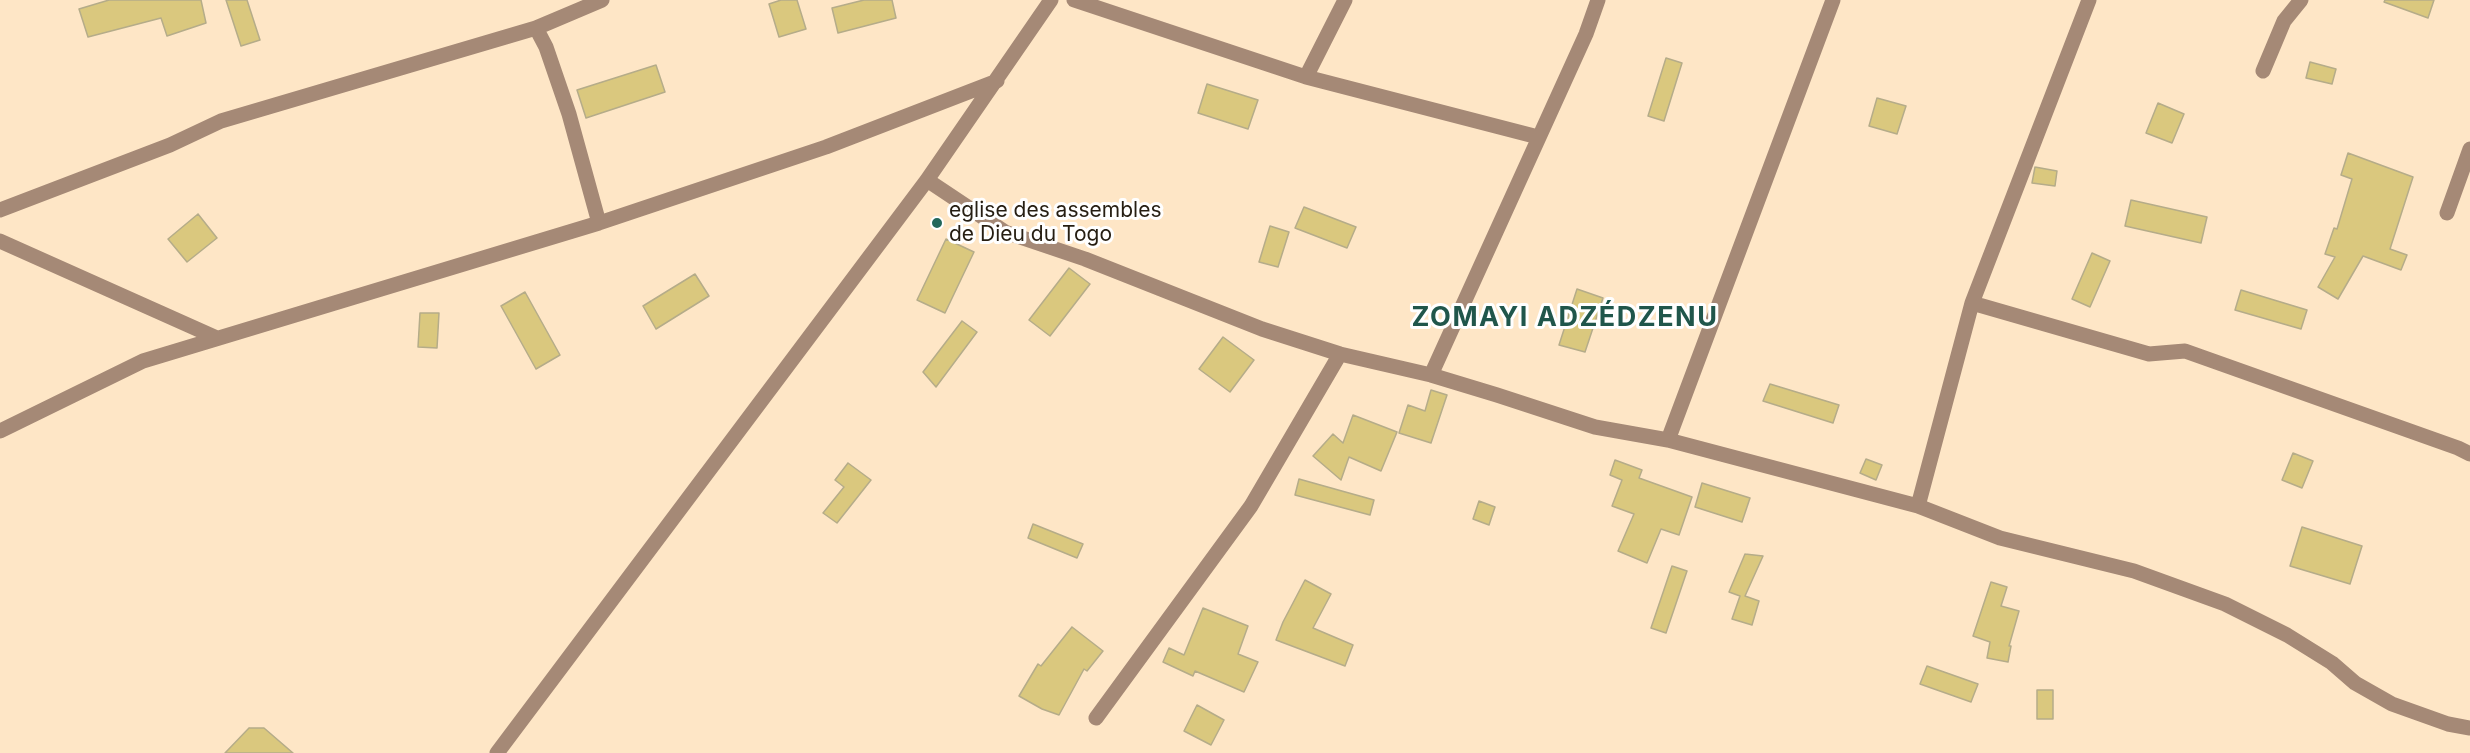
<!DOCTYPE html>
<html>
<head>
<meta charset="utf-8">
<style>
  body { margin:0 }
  canvas { display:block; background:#fee6c6 }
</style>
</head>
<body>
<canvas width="2470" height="753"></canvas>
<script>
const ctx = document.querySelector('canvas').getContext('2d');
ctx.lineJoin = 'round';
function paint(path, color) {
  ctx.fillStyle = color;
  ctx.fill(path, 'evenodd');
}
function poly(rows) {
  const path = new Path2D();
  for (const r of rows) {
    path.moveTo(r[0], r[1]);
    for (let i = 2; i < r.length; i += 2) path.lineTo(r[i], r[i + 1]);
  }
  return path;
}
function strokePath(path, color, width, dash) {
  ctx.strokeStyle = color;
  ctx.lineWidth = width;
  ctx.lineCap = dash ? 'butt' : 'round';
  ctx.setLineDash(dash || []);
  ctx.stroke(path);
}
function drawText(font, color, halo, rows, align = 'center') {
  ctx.font = font + ' Inter,sans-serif';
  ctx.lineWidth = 6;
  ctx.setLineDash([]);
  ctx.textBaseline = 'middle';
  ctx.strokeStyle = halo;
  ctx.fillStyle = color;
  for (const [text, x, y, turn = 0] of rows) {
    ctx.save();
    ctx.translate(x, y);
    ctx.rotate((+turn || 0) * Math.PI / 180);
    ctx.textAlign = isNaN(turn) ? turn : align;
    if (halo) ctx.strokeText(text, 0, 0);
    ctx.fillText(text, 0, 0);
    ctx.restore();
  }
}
const building = poly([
  [109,0,201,0,206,23,167,36,161,18,88,37,79,9,109,0],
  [226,0,247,0,260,40,241,46,226,0],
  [781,0,797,0,806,29,779,37,769,4,781,0],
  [864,0,892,0,896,18,838,33,832,8,864,0],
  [2385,0,2434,0,2428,18,2384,2,2385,0],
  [1666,58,1682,63,1664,121,1648,116,1666,58],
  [2310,62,2336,69,2332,84,2306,78,2310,62],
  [656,65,665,92,586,118,577,90,656,65],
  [1207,84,1258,100,1248,129,1198,113,1207,84],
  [1877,98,1906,106,1897,134,1869,126,1877,98],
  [2158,103,2184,114,2172,143,2146,133,2158,103],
  [2348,153,2413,177,2390,249,2407,255,2401,270,2363,256,2338,299,2318,287,2335,257,2325,254,2334,228,2337,229,2352,179,2341,175,2348,153],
  [2035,167,2057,171,2055,186,2032,183,2035,167],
  [2131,200,2207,217,2201,243,2125,226,2131,200],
  [1304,207,1356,227,1347,248,1295,228,1304,207],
  [198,214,217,238,187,262,168,239,198,214],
  [1270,226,1289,232,1278,267,1259,262,1270,226],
  [946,239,974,252,945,313,917,300,946,239],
  [2092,253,2110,261,2090,307,2072,299,2092,253],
  [1069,268,1090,284,1050,336,1029,320,1069,268],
  [695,274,709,296,656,329,643,306,695,274],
  [1577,289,1603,298,1585,352,1559,345,1577,289],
  [2241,290,2307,310,2301,329,2235,310,2241,290],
  [525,292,560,355,536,369,501,306,525,292],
  [420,313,439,313,437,348,418,347,420,313],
  [962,321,977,332,936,387,923,372,962,321],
  [1223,337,1254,360,1230,392,1199,369,1223,337],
  [1770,384,1839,405,1833,423,1763,401,1770,384],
  [1431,390,1447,395,1431,443,1399,433,1408,405,1425,411,1431,390],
  [1353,415,1397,432,1381,471,1349,457,1341,480,1313,456,1333,434,1343,443,1353,415],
  [2293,453,2313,461,2302,488,2282,480,2293,453],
  [1866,459,1882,465,1876,480,1860,473,1866,459],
  [1615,460,1642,470,1639,478,1692,497,1679,535,1661,529,1647,563,1618,551,1634,514,1612,506,1622,480,1610,475,1615,460],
  [848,463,871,480,837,523,823,513,844,487,835,480,848,463],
  [1299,479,1374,500,1370,515,1295,495,1299,479],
  [1702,483,1750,498,1742,522,1695,507,1702,483],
  [1479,501,1495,507,1489,525,1473,519,1479,501],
  [1033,524,1083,544,1077,558,1028,538,1033,524],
  [2302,527,2362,546,2350,584,2290,566,2302,527],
  [1745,554,1763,556,1745,596,1759,601,1752,625,1732,619,1740,596,1729,592,1745,554],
  [1672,566,1687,571,1666,633,1651,628,1672,566],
  [1305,580,1331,594,1313,628,1353,645,1345,666,1276,640,1283,622,1305,580],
  [1991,582,2007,587,2001,606,2019,611,2009,646,2011,646,2008,662,1987,658,1990,642,1973,636,1991,582],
  [1203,608,1248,626,1238,654,1258,662,1244,692,1195,671,1193,676,1163,662,1169,648,1184,655,1203,608],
  [1072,627,1103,651,1087,671,1084,669,1059,715,1042,709,1019,696,1038,664,1041,666,1072,627],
  [1927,666,1978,684,1971,702,1920,684,1927,666],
  [2037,690,2053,690,2053,719,2037,719,2037,690],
  [1197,705,1224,720,1211,745,1184,731,1197,705],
  [249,728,264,728,293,753,225,753,249,728]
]);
paint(building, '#dac87e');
strokePath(building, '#b5ac89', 1.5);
strokePath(poly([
  [1074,0,1306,77,1538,137],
  [536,28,546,47,569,114,599,223],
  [2263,71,2284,21,2301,0],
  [1306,77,1345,0],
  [927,180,1005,232,1085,259,1262,329,1340,354,1431,375,1497,395,1595,427,1668,440,1918,506,2000,538,2134,571,2225,604,2287,635,2332,663,2355,683,2392,704,2448,724,2470,728],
  [0,210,170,145,221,121,536,28,602,0],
  [2447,213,2470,149],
  [0,241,217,338],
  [1972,303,2149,354,2185,351,2458,448,2470,454],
  [1431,375,1586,34,1598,0],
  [0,431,143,361,599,223,826,147,997,81],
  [1668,440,1833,0],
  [1918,506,1972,303,2089,0],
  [1096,718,1251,506,1340,354],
  [497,753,927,180,1051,0]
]), '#a58976', 15);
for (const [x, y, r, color] of [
  [937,223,6,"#22675a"]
]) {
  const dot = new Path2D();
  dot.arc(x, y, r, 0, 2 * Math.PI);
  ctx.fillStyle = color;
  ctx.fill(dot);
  strokePath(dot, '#fff', 2);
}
drawText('21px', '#261e12', '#fff', [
  ["eglise des assembles",949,211],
  ["de Dieu du Togo",949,235]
], 'left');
ctx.letterSpacing = '1.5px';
drawText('bold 27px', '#20564b', '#fff', [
  ["ZOMAYI ADZÉDZENU",1565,318]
]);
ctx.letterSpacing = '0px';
</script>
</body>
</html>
